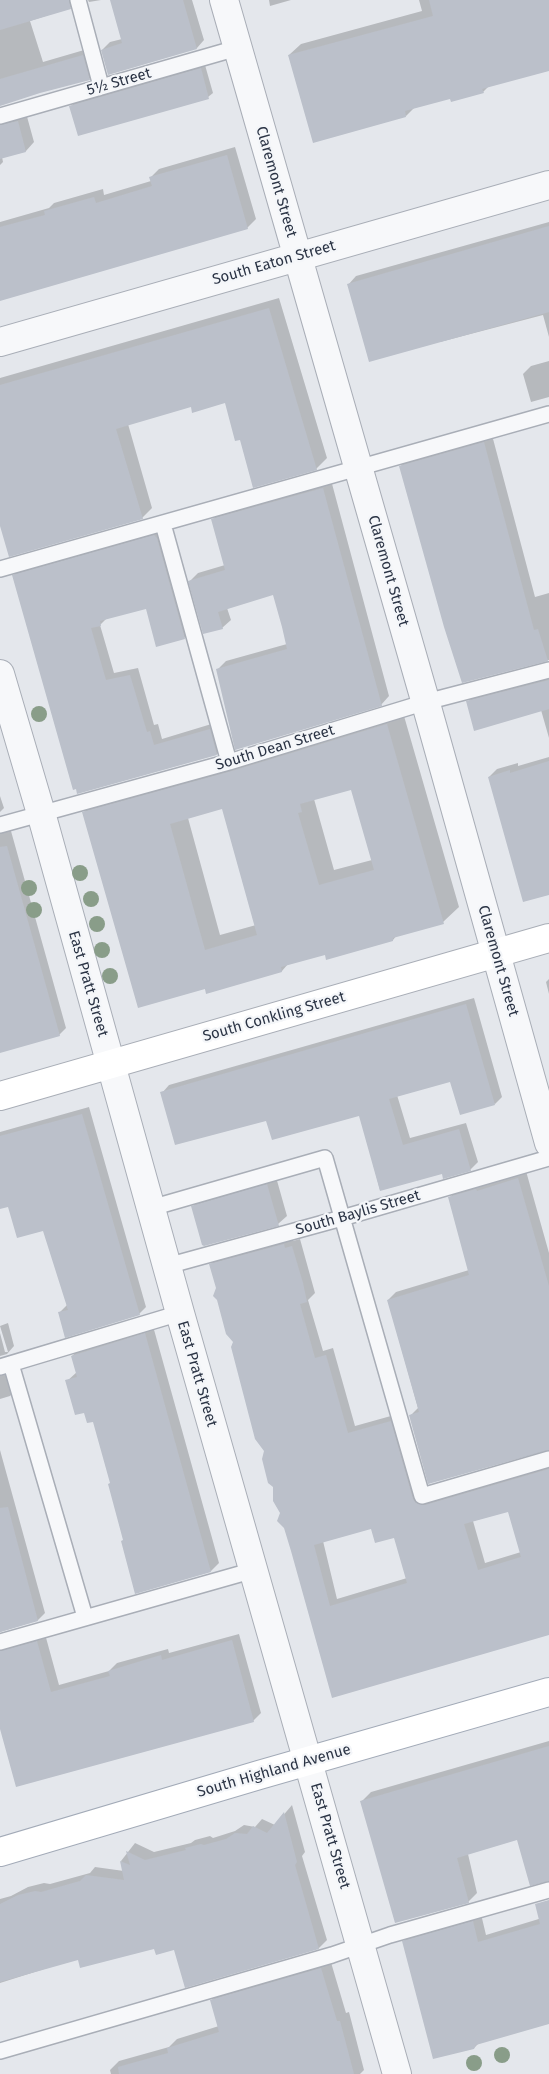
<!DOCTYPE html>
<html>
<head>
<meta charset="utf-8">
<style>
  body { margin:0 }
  canvas { display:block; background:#e4e7ec }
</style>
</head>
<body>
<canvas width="549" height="2074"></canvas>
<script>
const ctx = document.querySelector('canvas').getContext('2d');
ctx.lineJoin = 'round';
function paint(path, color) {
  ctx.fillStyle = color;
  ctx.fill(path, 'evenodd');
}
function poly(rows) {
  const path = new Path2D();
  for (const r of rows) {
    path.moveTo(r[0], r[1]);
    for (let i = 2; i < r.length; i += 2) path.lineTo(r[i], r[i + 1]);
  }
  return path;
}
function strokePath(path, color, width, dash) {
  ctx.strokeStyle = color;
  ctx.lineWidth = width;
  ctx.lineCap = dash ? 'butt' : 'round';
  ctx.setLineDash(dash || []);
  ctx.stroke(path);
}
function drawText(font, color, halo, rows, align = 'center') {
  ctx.font = font + ' "Fira Sans",sans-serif';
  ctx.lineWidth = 4.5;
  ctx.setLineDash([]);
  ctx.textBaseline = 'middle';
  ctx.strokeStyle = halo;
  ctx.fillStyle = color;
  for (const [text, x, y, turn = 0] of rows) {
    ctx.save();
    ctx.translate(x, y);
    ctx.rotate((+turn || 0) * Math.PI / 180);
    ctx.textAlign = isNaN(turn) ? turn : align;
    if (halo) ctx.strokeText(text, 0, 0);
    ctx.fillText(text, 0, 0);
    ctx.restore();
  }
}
paint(poly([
  [0,0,78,0,70,8,30,21,43,62,91,48,97,72,89,79,14,99,0,105],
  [88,0,101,0,89,2],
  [111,0,192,0,204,40,197,48,102,50,110,42,122,39],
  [269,0,291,0,270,6],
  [419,0,549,0,549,69,489,86,483,92,451,97,415,107,406,116,289,55,301,44,422,11],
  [205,65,213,93,208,97,71,106,75,102],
  [26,113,34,142,26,151,2,157,3,162,0,165,0,119],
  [235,147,256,219,247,228,0,299,0,222,49,208,54,203,103,189,104,195,151,181,150,178,159,169],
  [549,222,549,337,543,315,440,342,348,285,356,276],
  [279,298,327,458,316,469,241,438,226,402,192,406,128,424,152,508,142,518,0,521,0,378],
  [549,361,549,397,531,402,523,374,531,366],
  [492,435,535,597,549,593,549,660,546,660,400,467,408,458],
  [331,480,389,696,381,705,217,670,226,661,287,644,274,594,227,608,231,620,222,628,190,581,198,573,225,565,212,520,220,512],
  [162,528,192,630,185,638,147,607,107,618,100,625,114,673,138,668,154,725,158,724,162,739,218,722,224,747,217,754,78,792,13,576,21,568],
  [549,674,549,738,541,710,468,702,476,693],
  [402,709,459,907,443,922,397,935,393,940,326,953,288,964,282,971,207,992,84,812,99,797],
  [352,789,372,860,334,870,314,799],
  [223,808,256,925,220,935,188,818],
  [549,757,549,894,489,777,497,769,518,763,518,766],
  [0,796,4,808,0,812],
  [0,823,9,828,11,831,66,1028,59,1035,0,1052],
  [549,979,549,994,546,982],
  [474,998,502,1097,495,1104,451,1080,397,1095,410,1138,466,1123,478,1162,470,1170,443,1173,380,1190,360,1114,267,1119,162,1093,169,1085],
  [89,1107,146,1307,139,1314,60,1312,67,1305,44,1229,9,1205,0,1208,0,1132],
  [526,1171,549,1253,549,1449,410,1416,418,1408,388,1300,396,1292,469,1270,450,1197,458,1189],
  [276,1177,287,1216,278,1224,193,1207,201,1198],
  [292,1236,293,1241,300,1239,315,1293,308,1300,323,1351,333,1348,355,1426,398,1414,420,1490,549,1464,549,1634,333,1696,274,1487,266,1451,211,1264,219,1257],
  [509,1511,521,1552,485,1563,473,1521],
  [372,1528,395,1537,407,1578,337,1599,323,1541],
  [8,1323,14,1346,7,1354,0,1356,0,1333,5,1352,8,1352,0,1326],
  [153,1326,219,1563,211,1571,124,1540,111,1483,94,1420,84,1412,67,1381,77,1372,72,1356,80,1348],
  [0,1364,18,1388,10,1396,0,1399],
  [0,1450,45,1613,38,1620,0,1632],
  [45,1634,59,1685,109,1671,117,1663,168,1649,169,1653,239,1634,261,1713,253,1721,0,1724,0,1640],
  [549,1741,549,1879,518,1839,468,1854,477,1893,468,1902,362,1801,371,1792],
  [292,1805,305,1852,302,1856,327,1940,319,1948,186,1986,175,1949,154,1948,79,1958,0,1983,0,1899,11,1896,28,1887,44,1883,50,1884,90,1873,95,1867,124,1871,121,1861,135,1843,154,1852,191,1843,195,1840,210,1836,213,1838,235,1831,244,1825,255,1827,262,1819,275,1825],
  [481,1914,486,1935,542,1918,549,1942,549,2022,480,2042,474,2048,403,1942,411,1934],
  [330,1959,346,2013,349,2012,364,2070,360,2074,111,2074,110,2070,119,2061,169,2047,177,2039,219,2026,211,2001,220,1991]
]), '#0003');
paint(poly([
  [0,0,69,0,71,9,0,30],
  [110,0,183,0,197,49,108,75,101,50,122,43],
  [429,0,549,0,549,71,482,89,484,93,451,102,450,99,405,111,406,117,313,143,288,55,433,16],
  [83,55,90,80,40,93,0,106,0,79],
  [201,68,209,99,78,136,69,106],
  [18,121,26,152,0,159,0,125],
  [227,155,248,229,0,301,0,227,45,215,44,211,94,197,96,203,152,186,149,177],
  [549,226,549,312,369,362,347,284],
  [269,308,317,470,253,488,240,440,235,441,225,403,192,413,191,407,116,429,143,519,9,557,0,526,0,385],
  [484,442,534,630,538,629,548,661,462,683,444,627,399,466],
  [323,488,382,706,235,750,216,669,287,649,282,627,273,595,218,612,223,629,203,634,188,581,225,570,211,519],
  [154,535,157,538,185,639,156,647,146,609,100,621,101,626,91,628,106,680,130,675,147,732,150,731,154,745,210,729,217,755,77,794,76,789,73,790,12,575],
  [549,680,549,709,474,731,466,701],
  [387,724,444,924,393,938,393,941,326,960,325,955,281,967,282,972,206,994,205,989,138,1008,82,812,232,771],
  [351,790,374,870,319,885,298,813,302,812,300,804],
  [222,809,257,935,205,950,170,824],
  [549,761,549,895,523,902,488,777,510,770,510,773],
  [7,846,60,1036,0,1053,0,847],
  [466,1004,495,1105,460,1115,450,1082,389,1099,403,1145,459,1129,471,1171,443,1179,442,1174,380,1191,359,1116,272,1140,266,1121,175,1145,160,1092],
  [82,1114,140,1315,65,1338,58,1312,68,1310,43,1231,17,1238,8,1207,0,1209,0,1136],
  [518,1178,549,1286,549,1450,428,1484,409,1415,419,1412,387,1300,469,1275,448,1197,476,1189,477,1191],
  [267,1184,279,1226,204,1246,202,1245,191,1206],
  [284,1244,285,1248,292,1246,303,1283,307,1302,300,1304,315,1358,326,1355,348,1433,391,1421,413,1499,416,1503,425,1505,549,1469,549,1635,332,1698,291,1551,284,1528,277,1521,280,1513,273,1501,273,1487,268,1483,262,1459,264,1451,255,1439,231,1347,233,1342,226,1334,217,1300,213,1296,216,1288,209,1264],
  [508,1512,521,1557,478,1570,464,1524],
  [371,1529,375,1543,394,1538,407,1583,330,1606,314,1545],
  [145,1333,211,1572,135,1594,121,1541,123,1540,108,1484,110,1483,93,1422,87,1423,84,1413,75,1415,65,1380,77,1377,71,1356],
  [8,1507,38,1621,0,1632,0,1508],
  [232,1640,254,1722,16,1787,0,1729,0,1651,37,1641,51,1692,110,1676,108,1671,161,1655,162,1660],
  [549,1746,549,1881,530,1886,517,1840,457,1858,469,1903,395,1923,360,1801],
  [284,1812,297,1862,295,1865,319,1949,185,1988,174,1950,156,1955,154,1949,80,1968,78,1960,0,1982,0,1904,18,1895,35,1891,41,1892,80,1881,86,1875,124,1880,120,1861,130,1865,126,1851,145,1860,186,1850,185,1848,201,1844,204,1845,226,1839,235,1833,247,1834,253,1826,267,1833],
  [549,1900,549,2024,476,2045,474,2049,433,2059,402,1941,473,1921,478,1942,540,1924,535,1904],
  [321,1968,337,2021,340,2021,354,2074,119,2074,118,2067,168,2053,167,2048,219,2032,210,2000]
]), '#bbc0ca');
const lane = poly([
  [78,0,101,86],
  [0,116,237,48],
  [163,524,229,762],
  [0,569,549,414],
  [0,825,229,762,426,702,549,670],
  [151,1208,325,1158,422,1496,549,1459],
  [167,1266,342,1218,549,1158],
  [11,1364,85,1617],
  [0,1367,180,1313],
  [0,1642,254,1570],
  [0,2051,332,1955,390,1935,549,1890]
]);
const street = poly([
  [224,0,423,693,549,1143],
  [0,342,549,185],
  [0,674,43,820,180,1313,397,2074]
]);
const secondary = poly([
  [0,1096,549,938]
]);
const primary = poly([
  [0,1852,259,1775,549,1692]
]);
strokePath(lane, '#a9aeb7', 18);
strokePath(street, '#a9aeb7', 30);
strokePath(secondary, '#a9aeb7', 30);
strokePath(primary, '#a3abb8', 30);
strokePath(lane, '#f7f8fa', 15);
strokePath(street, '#f7f8fa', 28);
strokePath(secondary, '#fff', 28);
strokePath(primary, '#fff', 28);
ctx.fillStyle = '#899d89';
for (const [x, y] of [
  [39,714],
  [80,873],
  [29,888],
  [91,899],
  [34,910],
  [97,924],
  [102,950],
  [110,976],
  [502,2055],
  [474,2063]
]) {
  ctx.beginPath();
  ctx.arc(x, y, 8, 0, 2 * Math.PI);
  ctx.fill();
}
drawText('15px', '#2b3445', '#f4f6f9', [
  ["5½ Street",119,82,-16],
  ["Claremont Street",276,182,74],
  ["South Eaton Street",274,263,-16],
  ["Claremont Street",388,571,74],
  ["South Dean Street",275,748,-17],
  ["Claremont Street",498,961,74],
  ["East Pratt Street",88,984,74],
  ["South Conkling Street",274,1017,-16],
  ["South Baylis Street",358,1213,-16],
  ["East Pratt Street",197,1374,74],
  ["South Highland Avenue",274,1771,-16],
  ["East Pratt Street",330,1836,74]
]);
</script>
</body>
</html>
